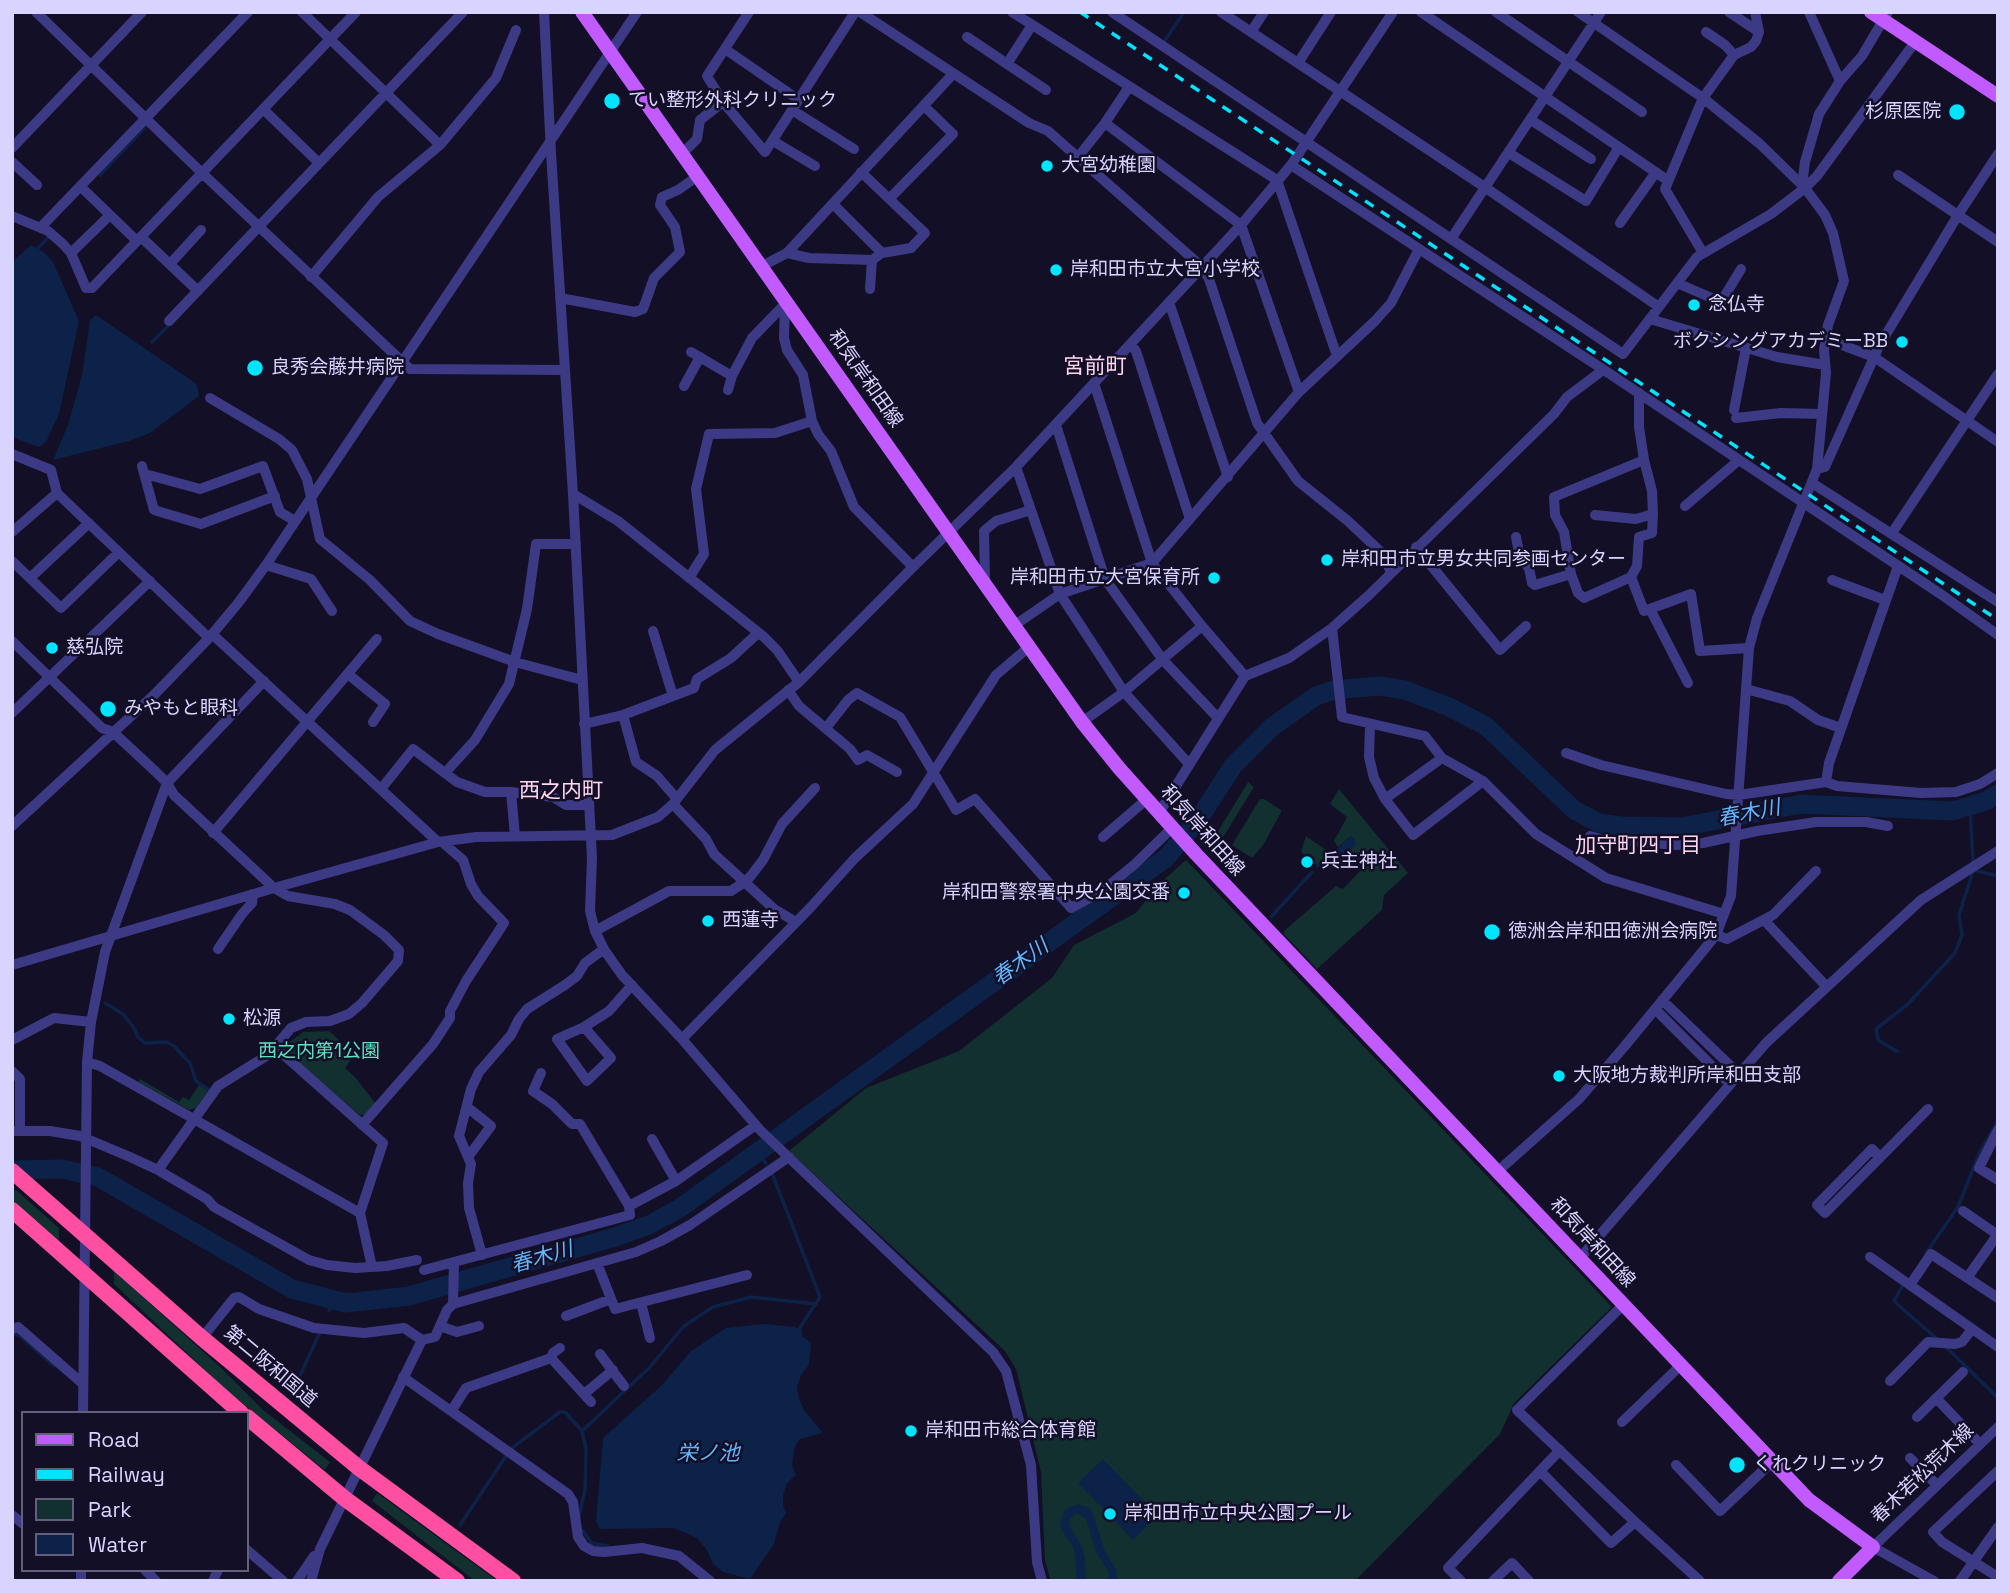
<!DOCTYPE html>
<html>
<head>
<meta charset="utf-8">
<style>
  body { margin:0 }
  #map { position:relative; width:2010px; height:1593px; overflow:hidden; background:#130f26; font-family:"Space Grotesk",sans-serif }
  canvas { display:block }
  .frame { position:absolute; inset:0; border:14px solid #d9d4ff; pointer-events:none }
  .legend { position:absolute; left:21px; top:1411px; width:228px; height:161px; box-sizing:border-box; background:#130f26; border:2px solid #625e7d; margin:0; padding:9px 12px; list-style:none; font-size:21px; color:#d9d4ff }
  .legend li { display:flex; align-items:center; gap:14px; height:35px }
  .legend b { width:35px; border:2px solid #625e7d }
</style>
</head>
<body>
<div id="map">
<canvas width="2010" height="1593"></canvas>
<div class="frame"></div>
<ul class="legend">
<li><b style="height:9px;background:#c25bff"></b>Road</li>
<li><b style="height:9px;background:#00e5ff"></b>Railway</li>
<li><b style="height:19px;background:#12302f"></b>Park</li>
<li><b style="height:19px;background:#0c2248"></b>Water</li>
</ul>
</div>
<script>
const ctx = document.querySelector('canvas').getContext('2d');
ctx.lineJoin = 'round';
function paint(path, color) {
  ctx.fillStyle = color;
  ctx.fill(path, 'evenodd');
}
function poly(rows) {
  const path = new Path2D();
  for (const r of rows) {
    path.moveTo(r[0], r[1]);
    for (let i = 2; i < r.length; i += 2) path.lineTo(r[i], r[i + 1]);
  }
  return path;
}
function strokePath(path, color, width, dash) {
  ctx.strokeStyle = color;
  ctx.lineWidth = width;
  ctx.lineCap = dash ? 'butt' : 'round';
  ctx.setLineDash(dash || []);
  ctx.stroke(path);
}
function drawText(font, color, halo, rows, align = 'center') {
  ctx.font = font + ' "Space Grotesk","Noto Sans JP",sans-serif';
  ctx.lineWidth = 5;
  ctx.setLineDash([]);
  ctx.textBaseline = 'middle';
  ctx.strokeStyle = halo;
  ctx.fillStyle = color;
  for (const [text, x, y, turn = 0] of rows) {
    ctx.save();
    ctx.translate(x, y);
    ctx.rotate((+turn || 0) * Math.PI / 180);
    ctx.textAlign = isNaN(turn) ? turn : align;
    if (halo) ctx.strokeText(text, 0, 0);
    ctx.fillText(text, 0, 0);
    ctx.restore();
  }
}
paint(poly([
  [1248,782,1254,787,1217,847,1211,843],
  [1339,789,1408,873,1384,895,1382,910,1317,969,1284,934,1284,931,1336,886,1343,889,1361,870,1361,867,1347,854,1355,844,1355,840,1351,836,1338,847,1334,841,1347,817,1330,804],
  [1260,799,1264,799,1281,810,1281,812,1264,844,1252,858,1232,845],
  [1306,836,1330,853,1318,866,1301,852],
  [1186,860,1612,1307,1514,1403,1500,1434,1355,1581,1051,1581,1045,1561,1041,1472,1016,1369,1005,1351,789,1151,866,1088,959,1051,1052,978,1074,945,1136,913,1158,885],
  [329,1031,355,1054,345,1068,355,1077,376,1104,366,1115,360,1115,287,1052,287,1044,303,1032],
  [140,1079,179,1102,183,1097,189,1100,199,1085,208,1091,196,1108,189,1110,138,1082],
  [16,1190,59,1228,59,1242,12,1202,12,1191],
  [114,1271,219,1366,263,1410,330,1462,325,1470,224,1388,114,1284],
  [377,1493,463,1556,498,1581,475,1581,372,1501]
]), '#12302f');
paint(poly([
  [31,245,45,253,53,262,79,321,59,414,46,442,39,447,12,437,12,262],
  [96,315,191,380,197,385,199,396,150,433,129,441,53,460,68,425,82,375,90,320],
  [1351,836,1355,840,1355,844,1345,857,1335,864,1323,866,1322,863],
  [765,1324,795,1327,802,1330,802,1336,811,1343,809,1365,801,1375,797,1387,799,1398,804,1410,823,1433,800,1439,795,1446,792,1465,796,1475,787,1483,783,1495,783,1506,786,1513,780,1522,774,1544,750,1579,723,1572,713,1564,707,1550,697,1538,674,1528,600,1529,596,1521,603,1438,662,1385,691,1351,726,1328],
  [1103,1459,1158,1515,1133,1540,1078,1483],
  [1077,1504,1088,1507,1092,1511,1104,1549,1117,1571,1117,1581,1108,1581,1109,1572,1096,1552,1086,1519,1077,1513,1070,1518,1069,1525,1081,1545,1085,1557,1086,1581,1077,1581,1074,1548,1061,1529,1060,1523,1065,1510]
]), '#0c2248');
strokePath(poly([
  [1164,42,1184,12],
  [100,175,147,125],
  [37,249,49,237],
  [152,342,168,326],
  [1970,806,1973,862],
  [1317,866,1322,863],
  [1973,870,1998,876],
  [1271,917,1312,872],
  [105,1003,123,1014,134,1028,138,1037,145,1043,166,1042,174,1046,190,1063,196,1081,208,1089],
  [1998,1028,1998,1036],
  [1898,1052,1878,1040,1876,1029,1908,1004,1955,953,1962,935,1959,915,1973,871],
  [758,1153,766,1163],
  [772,1173,820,1297,799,1329],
  [1926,1253,1958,1207,1980,1152,1998,1121],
  [1903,1285,1894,1301,1938,1340],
  [329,1311,334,1300],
  [12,1333,19,1335,54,1366],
  [1947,1348,1998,1398],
  [291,1395,320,1332],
  [512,1448,560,1412,565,1412,582,1431],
  [579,1516,585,1490,586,1449,582,1431,649,1368,684,1326,713,1307,751,1297,816,1304],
  [460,1525,506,1456],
  [582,1530,592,1543,608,1546]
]), '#0c2248', 3.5);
strokePath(poly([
  [12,1170,62,1169,98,1177,292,1289,346,1303,409,1296,615,1237,649,1225,680,1208,1166,858,1198,820,1233,766,1272,727,1316,696,1334,690,1380,686,1405,690,1449,707,1486,726,1574,810,1599,823,1622,826,1681,827,1801,804,1953,811,1986,801,1998,794]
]), '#0c2248', 19);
strokePath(poly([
  [36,12,202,173,410,369,565,370],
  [302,12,440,145],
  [544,12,551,153,573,494,592,858,590,911,595,931,605,951,622,975,682,1039,760,1130,993,1352,1006,1371,1031,1465,1037,1562,1042,1581],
  [749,12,707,76,723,102,765,152,855,12],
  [860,12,1029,123,1048,131,1201,266,1209,279,1257,423,1298,481,1348,521,1384,555,1391,573],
  [1012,12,1277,180,1337,356],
  [1112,12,1623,354,1697,257,1771,214,1805,188,1817,176,1915,42],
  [1221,12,1486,188,1659,307],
  [1421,12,1667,180],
  [1496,12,1642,112],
  [1578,12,1703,98,1760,144,1805,188,1825,215,1833,233,1844,281,1828,325,1824,350,1826,373,1817,469],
  [1729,12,1759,32],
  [1809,12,1840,81],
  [1251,32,1264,12],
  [1706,32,1725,45,1734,55],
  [967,37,1046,90],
  [725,49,799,100],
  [1298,63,1331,12],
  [1007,64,1032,25],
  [263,109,319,163],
  [792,110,854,149],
  [1531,120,1591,159],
  [1105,123,1241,225,1299,392],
  [773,141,815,166],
  [12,148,142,12],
  [1509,153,1586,201,1619,147],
  [682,154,697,139,700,120,723,102],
  [1078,157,1105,123,1129,87],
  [12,162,37,185],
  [1291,165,1607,372,1942,595,1998,635],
  [1898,175,1998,242],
  [1802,185,1805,162,1819,114,1840,81,1862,56,1888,12],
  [81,187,137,241],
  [890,198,953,134,924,106],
  [833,204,882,253],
  [12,216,48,231,63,244,71,253,86,288,92,288,356,12],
  [1620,223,1656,172],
  [41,227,248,12],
  [141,237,198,291],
  [1451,239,1601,12],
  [71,253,110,215],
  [787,253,809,258,872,260,882,253,911,248,925,233,861,172],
  [1703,253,1665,189,1703,98,1734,55,1751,47,1756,41,1759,32,1755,12],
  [170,264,201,230],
  [762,266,787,253,953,74],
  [311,277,378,197,440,145,496,78,516,30],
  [1677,283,1721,302,1741,269],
  [870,289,872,260],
  [560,298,635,312,643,309,654,278,680,252,675,227,660,205,662,197,678,190,698,176],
  [1169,302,1228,477],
  [785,303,784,338,787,350,803,375,812,421,818,434,831,451,854,507,913,567],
  [1650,319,1777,357,1825,365],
  [169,321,463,12],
  [1826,339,1874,357,1998,442],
  [1130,344,1136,351,1190,519],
  [691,352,732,376],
  [1094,383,1152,563,1202,626,1245,676],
  [684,386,700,357],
  [728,390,732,376,752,338,787,302],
  [1639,393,1639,427,1644,460,1652,491,1653,514,1652,533,1639,537,1637,566,1631,577,1644,611,1691,594,1700,651,1749,648],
  [210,398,279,439,292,450,307,479,320,539,370,580,410,621,438,634,515,662,582,680],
  [1734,410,1746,348],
  [1736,418,1781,413,1821,414],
  [1056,425,1105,579,1163,660,1218,718],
  [12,454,51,470,57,493,209,638],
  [142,466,154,510,201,524,275,496],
  [1016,467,1060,594,1124,692,1189,764],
  [145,474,200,489,263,466,280,512,295,521],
  [1812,483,1998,602],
  [573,494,618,521,764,637,777,650,799,682],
  [1685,506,1739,460],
  [1595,515,1636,519,1653,514],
  [12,532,57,493],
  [1892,533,1998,374],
  [1516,537,1520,558,1529,568,1532,583,1535,585,1571,574],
  [1416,547,1500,650,1526,626],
  [12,561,61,608,119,552],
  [266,565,311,579,332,611],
  [1631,577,1584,598,1578,593,1571,574,1564,532,1555,515,1554,497,1644,460],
  [30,578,89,523],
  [689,578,704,554,696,489,709,434,775,433,812,421],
  [1832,580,1885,600],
  [985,582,984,531,996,521,1031,510],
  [1650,609,1688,683],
  [1015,625,1060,594,1152,563,1299,392,1375,321,1391,303,1419,249],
  [1332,628,1342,717,1425,736,1442,758,1483,781,1536,834,1606,878,1724,914],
  [653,631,673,696],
  [212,634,438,842],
  [12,641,102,728,113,732,156,772,167,783,174,795,274,888,288,896,335,904,350,910,384,935,399,950,398,961,362,1003,349,1014,330,1021,306,1022,291,1028,268,1055,218,1086,158,1170],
  [349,675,385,704,373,722],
  [1746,689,1790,701,1818,720,1841,728],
  [788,690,799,706,850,749,858,760,867,755,897,772],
  [12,713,150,581],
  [623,715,636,762,657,776,677,799],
  [1082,722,1124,692,1202,626],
  [584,724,623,715,694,688,697,679,731,658,758,633],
  [1370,725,1369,757,1374,778,1385,799,1413,835,1483,781],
  [826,728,848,700,857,693,900,717,956,810,975,799,1071,908,1102,891,1135,864,1172,828],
  [1566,753,1601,765,1726,794,1739,795,1826,782,1837,786,1921,793,1956,792,1980,784,1998,773],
  [445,773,475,740,509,684,527,609,536,544,576,544],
  [1826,782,1829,763,1898,566],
  [381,789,413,749,457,782,485,792,511,792,553,797,566,805,589,805],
  [511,792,515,836],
  [1385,799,1442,758],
  [673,804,706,839,714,854,774,909,796,922],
  [1159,813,1245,676,1289,658,1332,628,1368,596,1554,414,1567,397,1603,370],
  [12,826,155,694,209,638,239,602,266,565,637,12],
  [213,833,377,639],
  [1590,836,1601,839,1677,845,1703,843,1757,831,1816,822,1866,822,1888,826],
  [1103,837,1147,799],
  [1764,920,1826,986],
  [595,931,669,891,731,891,740,885,750,877,763,860,782,824,815,788],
  [1716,935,1727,939,1773,915,1816,871],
  [218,949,242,914,252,903,253,894],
  [12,965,274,888,438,842,476,837,612,835,658,817,673,804,715,750,799,682,913,567,1016,467,1241,225,1291,165,1393,12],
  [1662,1000,1739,1074],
  [1655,1009,1730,1084],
  [584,1027,611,1058,587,1081,557,1039,584,1027,609,1011,632,985],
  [682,1039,810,908,855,858,913,804,996,675,1030,646],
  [12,1040,54,1018,91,1022],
  [276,1048,383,1143,360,1213,372,1267],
  [87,1062,100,1066,360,1213],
  [12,1071,20,1079,20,1130],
  [467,1107,491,1126,468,1157],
  [362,1125,433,1044,450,1018,450,1011,466,981,504,923,478,896,471,884,463,860,442,842],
  [1998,1130,1979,1168,1998,1180],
  [12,1131,50,1131,80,1136,130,1157,158,1170,207,1199,214,1207,309,1260,327,1265,355,1268,387,1266,417,1260],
  [652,1139,676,1181,756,1125],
  [1880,1157,1872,1149,1817,1205,1825,1213,1928,1109],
  [1498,1171,1579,1099,1624,1047,1716,935,1731,896,1749,648,1757,618,1817,469,1825,467,1879,346,1958,215,1998,154],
  [629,1206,676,1181],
  [1963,1211,1998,1235],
  [482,1255,469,1208,468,1183,471,1164,459,1136,471,1089,479,1072,511,1035,519,1019,527,1009,565,985,577,976,585,963,604,949],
  [1870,1257,1998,1347],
  [1580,1258,1766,1043,1921,900,1998,851],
  [597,1263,615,1309,747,1275],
  [424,1270,630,1215,629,1206,580,1124,572,1124,552,1104,533,1091,541,1073],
  [1967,1278,1998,1234],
  [1910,1285,1931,1254,1998,1298],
  [641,1303,650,1338],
  [453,1304,454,1262],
  [1624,1304,1517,1410,1635,1522,1700,1581],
  [566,1316,611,1299],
  [440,1326,457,1332,479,1326],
  [12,1329,18,1327,83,1384],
  [202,1338,234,1298,239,1297,259,1309,314,1328,364,1333,404,1328,422,1340,435,1337,447,1310,453,1304,636,1252,661,1241,690,1225,789,1157],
  [600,1354,624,1386],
  [551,1358,591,1402],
  [403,1377,568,1494,573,1502,578,1537,584,1546,593,1551,604,1552,642,1548,679,1556,710,1581],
  [1890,1381,1928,1342,1955,1344,1962,1342,1972,1329],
  [584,1394,613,1370],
  [1936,1398,1980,1444],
  [452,1410,466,1388,551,1358,553,1353,560,1348],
  [83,1413,87,1062,91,1022,105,952,167,783,264,681],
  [1917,1417,1963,1372],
  [1622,1422,1681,1365],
  [1560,1450,1540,1471,1611,1543,1635,1522],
  [1910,1458,1937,1485],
  [1676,1465,1720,1511,1772,1462],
  [1998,1471,1933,1532,1942,1542,1998,1577],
  [12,1515,23,1524],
  [247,1550,283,1581],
  [145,1570,156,1581],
  [81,1581,81,1570],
  [213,1581,218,1570],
  [297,1581,314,1556],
  [311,1581,320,1549,422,1340],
  [1461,1581,1448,1568,1540,1471],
  [1493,1581,1512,1563,1529,1581],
  [1934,1581,1873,1547,1998,1427],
  [1960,1581,1998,1527]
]), '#3d3a85', 10);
strokePath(poly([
  [582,12,1082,722,1119,768,1196,854,1809,1500,1873,1547,1839,1581],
  [1871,12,1998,96]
]), '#c25bff', 14);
strokePath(poly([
  [12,1171,202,1338,359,1468,513,1581],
  [12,1210,241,1413],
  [247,1417,344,1498,457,1581]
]), '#ff4fa3', 16);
strokePath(poly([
  [1080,12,1998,620]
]), '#00e5ff', 3.5, [10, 9]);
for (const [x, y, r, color] of [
  [612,101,9,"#00e5ff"],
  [1957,112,9,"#00e5ff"],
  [1047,166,7,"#00e5ff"],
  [1056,270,7,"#00e5ff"],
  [1694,305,7,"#00e5ff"],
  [1902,342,7,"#00e5ff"],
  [255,368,9,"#00e5ff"],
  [1327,560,7,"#00e5ff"],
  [1214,578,7,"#00e5ff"],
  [52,648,7,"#00e5ff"],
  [108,709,9,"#00e5ff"],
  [1307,862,7,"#00e5ff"],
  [1184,893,7,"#00e5ff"],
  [708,921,7,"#00e5ff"],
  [1492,932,9,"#00e5ff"],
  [229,1019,7,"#00e5ff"],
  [1559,1076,7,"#00e5ff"],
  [911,1431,7,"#00e5ff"],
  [1737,1465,9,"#00e5ff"],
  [1110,1514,7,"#00e5ff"]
]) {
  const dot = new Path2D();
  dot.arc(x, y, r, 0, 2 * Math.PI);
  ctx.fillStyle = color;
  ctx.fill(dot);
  strokePath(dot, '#130f26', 2.5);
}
drawText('19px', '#d9d4ff', '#130f26', [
  ["てい整形外科クリニック",628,101],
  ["杉原医院",1941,112,"right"],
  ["大宮幼稚園",1061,166],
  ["岸和田市立大宮小学校",1070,270],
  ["念仏寺",1708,305],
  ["ボクシングアカデミーBB",1888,342,"right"],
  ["良秀会藤井病院",271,368],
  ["岸和田市立男女共同参画センター",1341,560],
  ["岸和田市立大宮保育所",1200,578,"right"],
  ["慈弘院",66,648],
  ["みやもと眼科",124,709],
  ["兵主神社",1321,862],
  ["岸和田警察署中央公園交番",1170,893,"right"],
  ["西蓮寺",722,921],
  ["徳洲会岸和田徳洲会病院",1508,932],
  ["松源",243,1019],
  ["大阪地方裁判所岸和田支部",1573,1076],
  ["岸和田市総合体育館",925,1431],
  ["くれクリニック",1753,1465],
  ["岸和田市立中央公園プール",1124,1514]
], 'left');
drawText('19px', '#d9d4ff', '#130f26', [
  ["和気岸和田線",865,379,55],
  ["和気岸和田線",1202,831,48],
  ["和気岸和田線",1592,1243,47],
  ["第二阪和国道",270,1367,40],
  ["春木若松荒木線",1923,1474,-44]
]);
drawText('19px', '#5fe0c0', '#130f26', [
  ["西之内第1公園",319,1052]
]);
drawText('21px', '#ffd6f0', '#130f26', [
  ["宮前町",1095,367],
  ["西之内町",561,791],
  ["加守町四丁目",1638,846]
]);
drawText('italic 21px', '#62b6ff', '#130f26', [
  ["春木川",1749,814,-11],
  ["春木川",1021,963,-36],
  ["春木川",542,1258,-16],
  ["栄ノ池",708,1454]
]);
</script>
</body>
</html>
